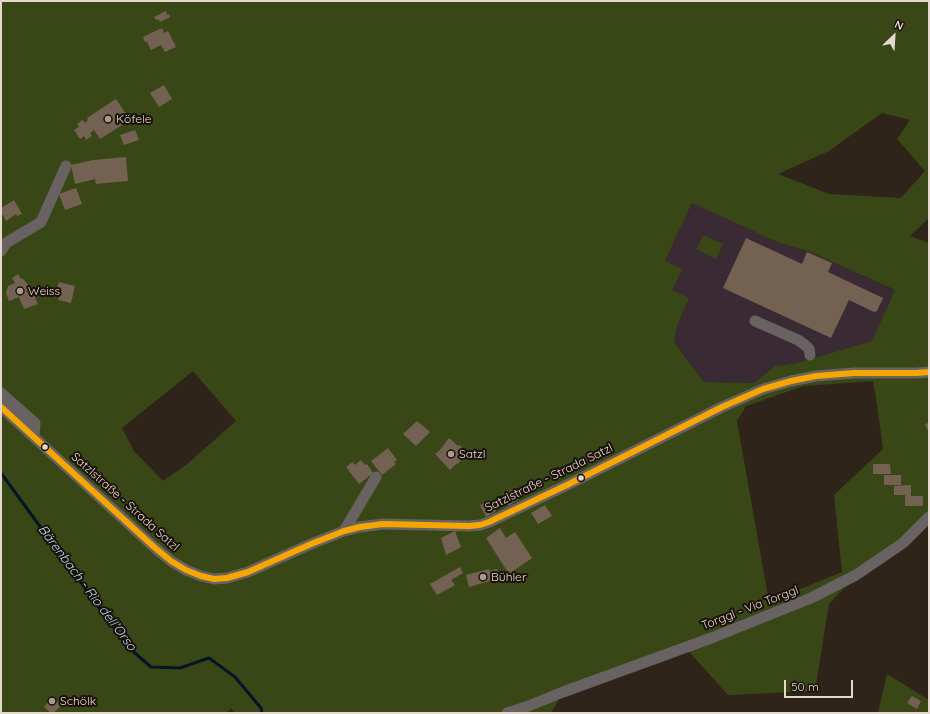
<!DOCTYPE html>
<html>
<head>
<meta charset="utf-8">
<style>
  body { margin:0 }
  #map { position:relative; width:930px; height:714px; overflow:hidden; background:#2f2419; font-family:Quicksand,sans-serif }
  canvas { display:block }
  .frame { position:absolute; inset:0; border:2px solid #e5d9cd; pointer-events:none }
  .north { position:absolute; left:874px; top:16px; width:40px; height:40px; -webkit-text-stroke:3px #191008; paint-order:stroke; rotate:25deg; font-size:11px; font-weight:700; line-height:16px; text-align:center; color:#e5d9cd }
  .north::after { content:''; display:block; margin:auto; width:14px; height:18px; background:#e5d9cd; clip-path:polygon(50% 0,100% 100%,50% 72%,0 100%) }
  .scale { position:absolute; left:784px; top:680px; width:69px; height:18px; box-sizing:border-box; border:2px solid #e5d9cd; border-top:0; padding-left:5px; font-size:12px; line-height:14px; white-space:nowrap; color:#e5d9cd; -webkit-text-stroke:3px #191008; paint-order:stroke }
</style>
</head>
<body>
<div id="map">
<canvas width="930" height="714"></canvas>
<div class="frame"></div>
<div class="north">N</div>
<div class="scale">50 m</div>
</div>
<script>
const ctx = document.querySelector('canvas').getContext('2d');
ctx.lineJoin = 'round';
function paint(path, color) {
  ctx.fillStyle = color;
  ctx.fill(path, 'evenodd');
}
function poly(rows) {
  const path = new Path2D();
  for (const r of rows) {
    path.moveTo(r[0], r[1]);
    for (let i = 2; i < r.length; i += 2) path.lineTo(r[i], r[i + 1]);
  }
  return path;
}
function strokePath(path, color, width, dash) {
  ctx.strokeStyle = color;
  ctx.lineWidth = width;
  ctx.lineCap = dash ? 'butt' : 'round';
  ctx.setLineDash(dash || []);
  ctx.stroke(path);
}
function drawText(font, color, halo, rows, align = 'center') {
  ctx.font = font + ' Quicksand,sans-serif';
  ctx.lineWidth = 4;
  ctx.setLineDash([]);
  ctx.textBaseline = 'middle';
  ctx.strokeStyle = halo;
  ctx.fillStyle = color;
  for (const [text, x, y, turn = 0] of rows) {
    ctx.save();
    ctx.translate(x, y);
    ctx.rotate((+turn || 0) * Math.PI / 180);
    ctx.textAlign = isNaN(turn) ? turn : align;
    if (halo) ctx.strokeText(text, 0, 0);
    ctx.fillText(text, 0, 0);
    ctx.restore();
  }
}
paint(poly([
  [692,203,777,242,808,251,896,291,872,341,797,363,775,366,754,383,704,382,674,342,677,326,689,298,672,290,665,262]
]), '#392a34');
paint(poly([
  [1,1,929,1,929,218,910,236,929,243,929,517,856,575,829,604,815,691,728,695,685,647,563,692,551,713,235,713,231,708,226,713,1,713],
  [882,113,910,120,897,139,925,171,901,198,829,194,778,174,829,151],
  [692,203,777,242,808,251,895,290,872,341,797,363,775,366,754,383,704,382,674,342,677,326,689,298,672,290,682,269,665,261],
  [193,371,236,421,186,465,163,481,134,451,122,428],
  [873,381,877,404,883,449,834,495,842,572,769,602,737,421,746,406,804,386],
  [703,235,723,244,716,259,696,249],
  [887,674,929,700,929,713,878,713]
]), '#394716');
strokePath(poly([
  [1,473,128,647,151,667,180,668,209,658,235,677,261,708,262,713]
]), '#041624', 3);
paint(poly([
  [166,11,167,15,169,14,170,17,160,22,158,19,156,20,154,17],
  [162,28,164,33,168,31,176,47,165,52,161,45,151,50,147,42,145,42,143,37],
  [164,85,172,99,159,107,150,93],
  [116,99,130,120,100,139,94,130,90,133,92,136,86,140,84,136,80,139,74,130,79,127,77,124,83,120,85,123,88,120,87,118],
  [135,130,139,140,124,145,120,135],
  [126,157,128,181,96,184,95,179,75,184,71,165,93,160],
  [76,188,82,204,65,210,59,194],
  [14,200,22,214,17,216,16,214,6,221,3,215,1,216,1,208],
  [746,238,802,264,807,252,832,263,828,272,883,298,877,311,874,312,849,300,831,338,723,288],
  [18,274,21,279,22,278,32,289,34,295,37,294,38,297,35,298,38,304,24,309,19,297,9,301,6,293,8,286,15,283,12,278],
  [59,282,75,286,71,303,58,300,60,294,58,294,59,288,57,288],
  [417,421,430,432,416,446,403,434],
  [929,422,929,432,925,425],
  [449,438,458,446,459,445,462,447,461,448,468,453,459,462,459,463,458,464,457,463,450,470,435,454,439,451],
  [388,448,397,460,394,462,396,464,382,475,371,461],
  [361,460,365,465,367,464,373,473,359,484,346,467,353,462,355,465],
  [873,464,890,464,891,474,873,474],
  [884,475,901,475,901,485,884,485],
  [911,485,911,496,923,496,923,506,905,506,905,495,894,495,894,486],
  [513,490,518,500,508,506,502,495],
  [490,500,496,511,486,517,480,505],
  [545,505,552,516,538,524,531,513],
  [500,528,506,538,515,532,532,558,509,574,486,538],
  [455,531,461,547,446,555,441,538],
  [460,567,463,573,451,580,455,585,437,595,430,584],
  [489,569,489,571,497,569,500,578,469,587,466,575],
  [912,696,921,701,917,709,907,703],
  [52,697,61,705,54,713,51,713,44,707]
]), '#736252');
strokePath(poly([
  [1,251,6,243,41,222,66,166],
  [755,321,798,340,805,345,809,349,810,355],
  [1,393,35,423,34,437],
  [1,407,154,547,171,561,186,570,201,576,214,579,227,578,248,572,311,544,344,531,360,527,383,524,469,526,480,525,489,522,569,484,722,407,763,389,791,381,816,376,854,373,916,373,929,372],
  [344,531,376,477],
  [507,713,526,707,563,692,714,637,811,598,856,575,903,543,929,517]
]), '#686263', 11);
strokePath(poly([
  [1,407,154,547,171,561,186,570,201,576,214,579,227,578,248,572,311,544,344,531,360,527,383,524,469,526,480,525,489,522,569,484,722,407,763,389,791,381,816,376,854,373,916,373,929,372]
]), '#f7a600', 6);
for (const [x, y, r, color] of [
  [108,119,4,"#a59a8e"],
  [20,291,4,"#a59a8e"],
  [45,447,3.5,"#e5d9cd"],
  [451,454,4,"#a59a8e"],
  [581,478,3.5,"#e5d9cd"],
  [483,577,4,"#a59a8e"],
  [52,701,4,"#a59a8e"]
]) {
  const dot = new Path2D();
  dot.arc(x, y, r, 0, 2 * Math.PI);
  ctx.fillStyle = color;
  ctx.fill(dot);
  strokePath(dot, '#191008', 1.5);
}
drawText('12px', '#e5d9cd', '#191008', [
  ["Köfele",116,119],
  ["Weiss",28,291],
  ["Satzl",459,454],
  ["Bühler",491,577],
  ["Schölk",60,701]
], 'left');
drawText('12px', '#e5d9cd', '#191008', [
  ["Satzlstraße - Strada Satzl",549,478,-26],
  ["Satzlstraße - Strada Satzl",125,502,42],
  ["Torggl - Via Torggl",750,608,-21]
]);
drawText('italic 13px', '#b9defb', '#191008', [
  ["Bärenbach - Rio dell’Orso",87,588,53]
]);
</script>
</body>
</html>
